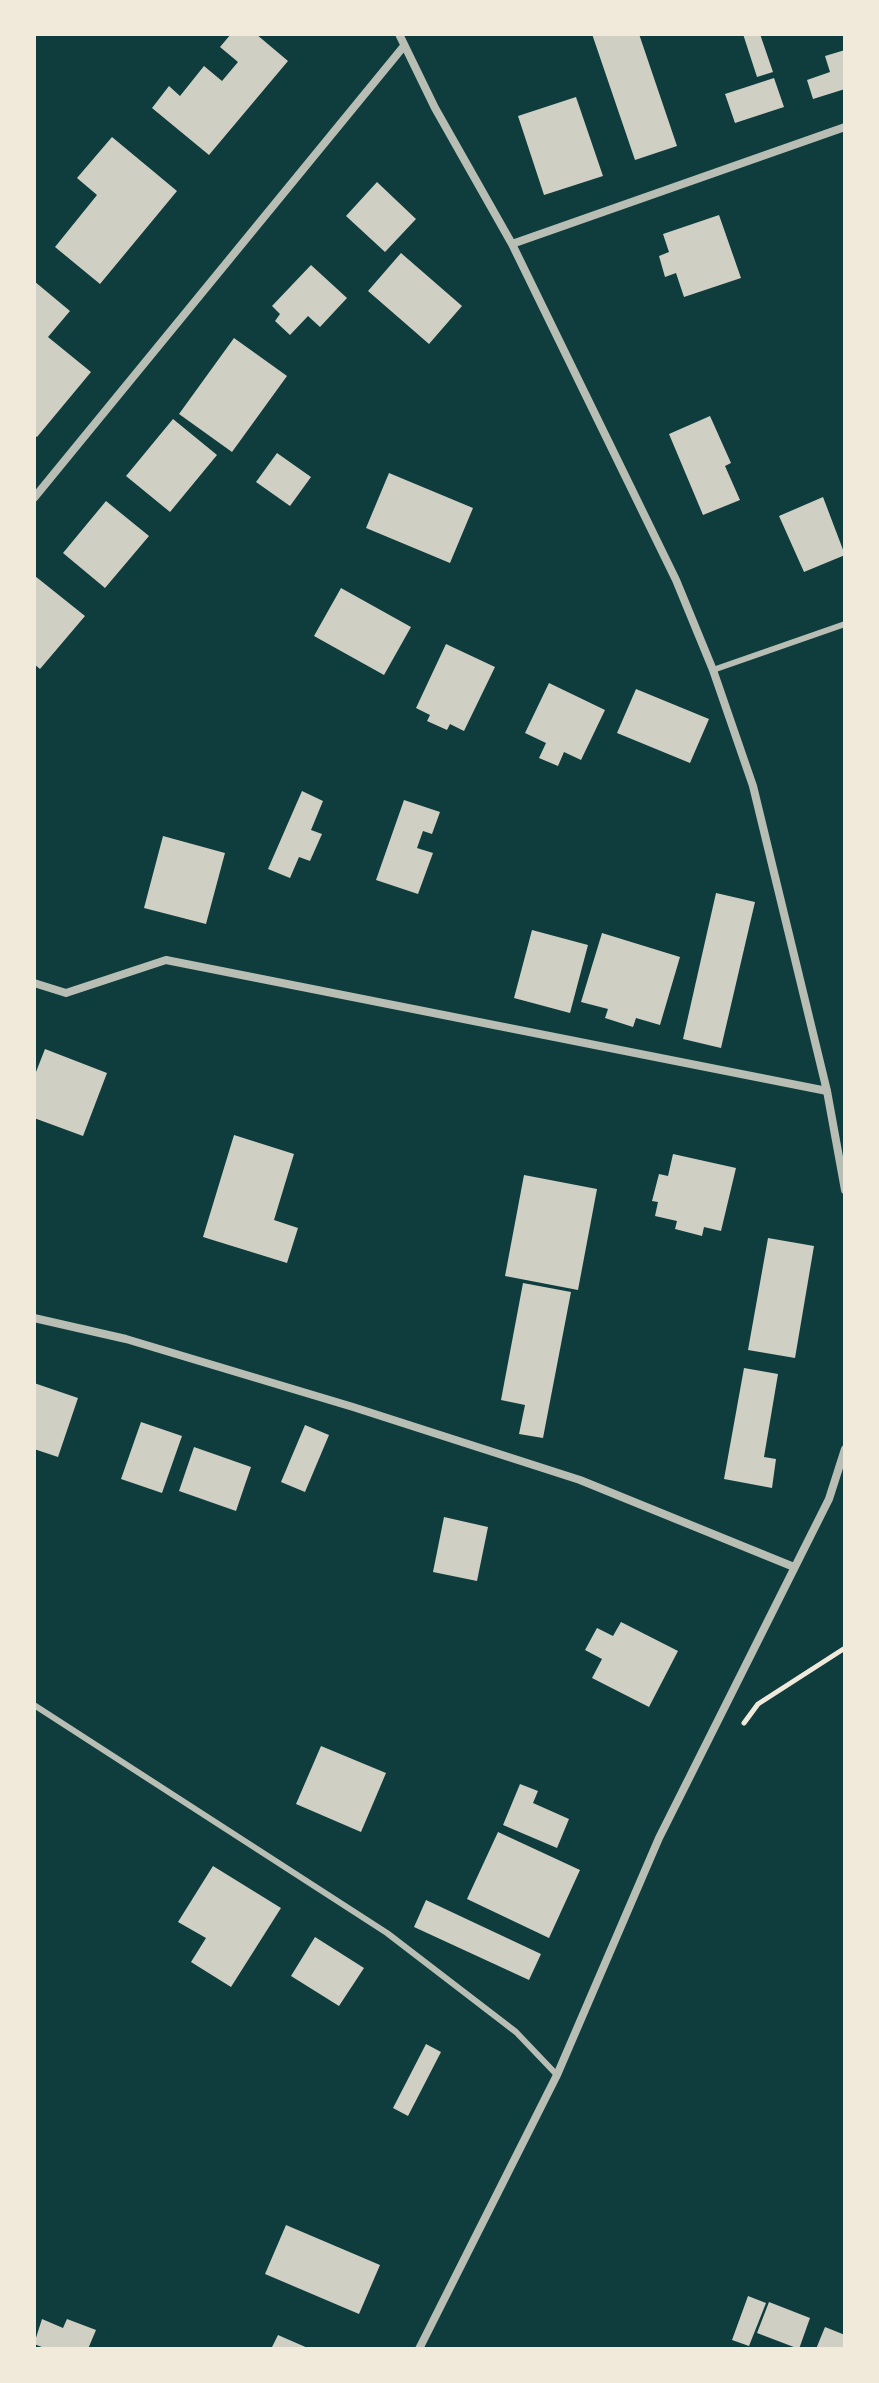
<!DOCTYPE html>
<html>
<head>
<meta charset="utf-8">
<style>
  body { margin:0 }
  #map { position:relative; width:879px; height:2383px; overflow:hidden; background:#0f3d3e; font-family:"Golos Text",sans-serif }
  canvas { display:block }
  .frame { position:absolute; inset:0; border:36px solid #f1e9da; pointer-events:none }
</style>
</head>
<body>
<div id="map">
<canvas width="879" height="2383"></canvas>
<div class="frame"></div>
</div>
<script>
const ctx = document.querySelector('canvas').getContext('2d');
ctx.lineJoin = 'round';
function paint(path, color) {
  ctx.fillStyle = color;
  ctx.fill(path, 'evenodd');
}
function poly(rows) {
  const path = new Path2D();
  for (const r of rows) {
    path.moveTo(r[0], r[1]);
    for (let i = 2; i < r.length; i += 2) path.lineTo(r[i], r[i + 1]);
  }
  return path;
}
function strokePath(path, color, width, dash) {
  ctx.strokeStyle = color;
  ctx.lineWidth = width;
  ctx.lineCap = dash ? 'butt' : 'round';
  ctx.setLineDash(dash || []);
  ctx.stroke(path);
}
paint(poly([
  [231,34,256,34,288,61,209,155,152,108,169,86,180,96,204,66,222,81,238,62,220,47],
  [592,34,639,34,677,146,635,160],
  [743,34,760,34,773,72,757,77],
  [845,50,845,89,813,99,807,80,830,72,825,56],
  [774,78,784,107,735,123,725,94],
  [576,97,603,176,544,195,518,116],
  [112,137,177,191,100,284,55,247,97,195,77,178],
  [377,182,416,219,385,252,346,216],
  [719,215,741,278,684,297,676,273,665,277,659,256,669,252,663,234],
  [401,253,462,306,429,344,368,291],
  [311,265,347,298,320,327,308,316,290,335,275,321,280,314,272,306],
  [34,281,70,311,48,337,91,372,37,437,34,435],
  [234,338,287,376,232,452,179,414],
  [710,416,731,463,725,466,740,500,703,515,669,434],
  [173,419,217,455,170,512,126,476],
  [277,453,311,477,290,506,256,482],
  [389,473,473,508,450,563,366,528],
  [823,497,845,555,804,572,779,516],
  [106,501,149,536,105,588,63,553],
  [35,576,85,616,40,669,34,664],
  [341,588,411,627,384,675,314,636],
  [446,644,495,667,464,731,450,724,447,730,427,721,430,715,416,708],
  [549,683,605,710,581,760,564,752,558,766,539,758,546,743,525,733],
  [636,689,709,719,690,763,617,733],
  [302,791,323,801,311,830,322,834,310,861,299,857,290,878,268,869],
  [404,800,440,812,432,834,423,831,417,848,433,853,418,894,376,880],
  [163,836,225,853,206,924,144,908],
  [716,893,755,902,721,1048,683,1039],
  [532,930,588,945,570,1013,514,998],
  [602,933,680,957,660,1025,636,1018,633,1027,605,1018,608,1009,581,1002],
  [45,1049,107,1073,83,1136,34,1118,34,1077],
  [234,1135,294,1154,274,1220,298,1228,287,1263,203,1237],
  [673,1154,736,1168,721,1231,704,1227,702,1236,675,1229,677,1221,655,1216,658,1202,652,1201,659,1174,668,1176],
  [524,1175,597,1189,578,1290,505,1276],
  [768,1238,814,1246,795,1358,748,1350],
  [523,1283,571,1292,543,1438,519,1434,525,1405,501,1400],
  [744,1368,778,1374,764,1457,776,1459,772,1488,724,1479],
  [34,1383,78,1398,58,1457,34,1449],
  [141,1422,182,1436,162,1493,121,1479],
  [305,1425,329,1435,305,1492,281,1482],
  [194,1447,251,1467,236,1511,179,1491],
  [444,1517,488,1527,477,1581,433,1572],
  [621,1622,678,1651,649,1707,592,1678,602,1659,585,1650,597,1628,613,1636],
  [321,1746,386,1773,361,1832,296,1804],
  [520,1784,538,1791,533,1803,569,1819,557,1848,503,1825],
  [498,1832,580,1870,549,1938,467,1899],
  [213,1866,281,1908,231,1987,191,1962,206,1938,178,1922],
  [426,1900,541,1954,529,1980,414,1927],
  [315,1937,364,1968,339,2006,291,1976],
  [426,2044,441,2052,408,2116,393,2108],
  [286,2225,380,2265,359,2314,265,2274],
  [748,2296,766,2303,749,2346,732,2340],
  [769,2302,810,2318,799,2349,757,2333],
  [42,2319,63,2328,67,2319,96,2330,88,2349,47,2349,34,2344],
  [825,2327,845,2335,845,2349,816,2349],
  [278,2335,310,2349,271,2349]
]), '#cfcfc3');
strokePath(poly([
  [744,1723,758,1704,845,1648]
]), '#f1e9da', 5);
strokePath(poly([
  [713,670,845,624],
  [34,1705,387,1933,516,2032,557,2075]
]), '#b8beb3', 6);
strokePath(poly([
  [399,34,435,108,512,244,676,580,713,670,753,786,827,1091,845,1190],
  [512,244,845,127],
  [34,498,404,46],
  [34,983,66,993,166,960,827,1091],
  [34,1318,126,1339,353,1407,580,1480,794,1567],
  [419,2349,557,2075,659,1838,829,1499,845,1449]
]), '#b8beb3', 8);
</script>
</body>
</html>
